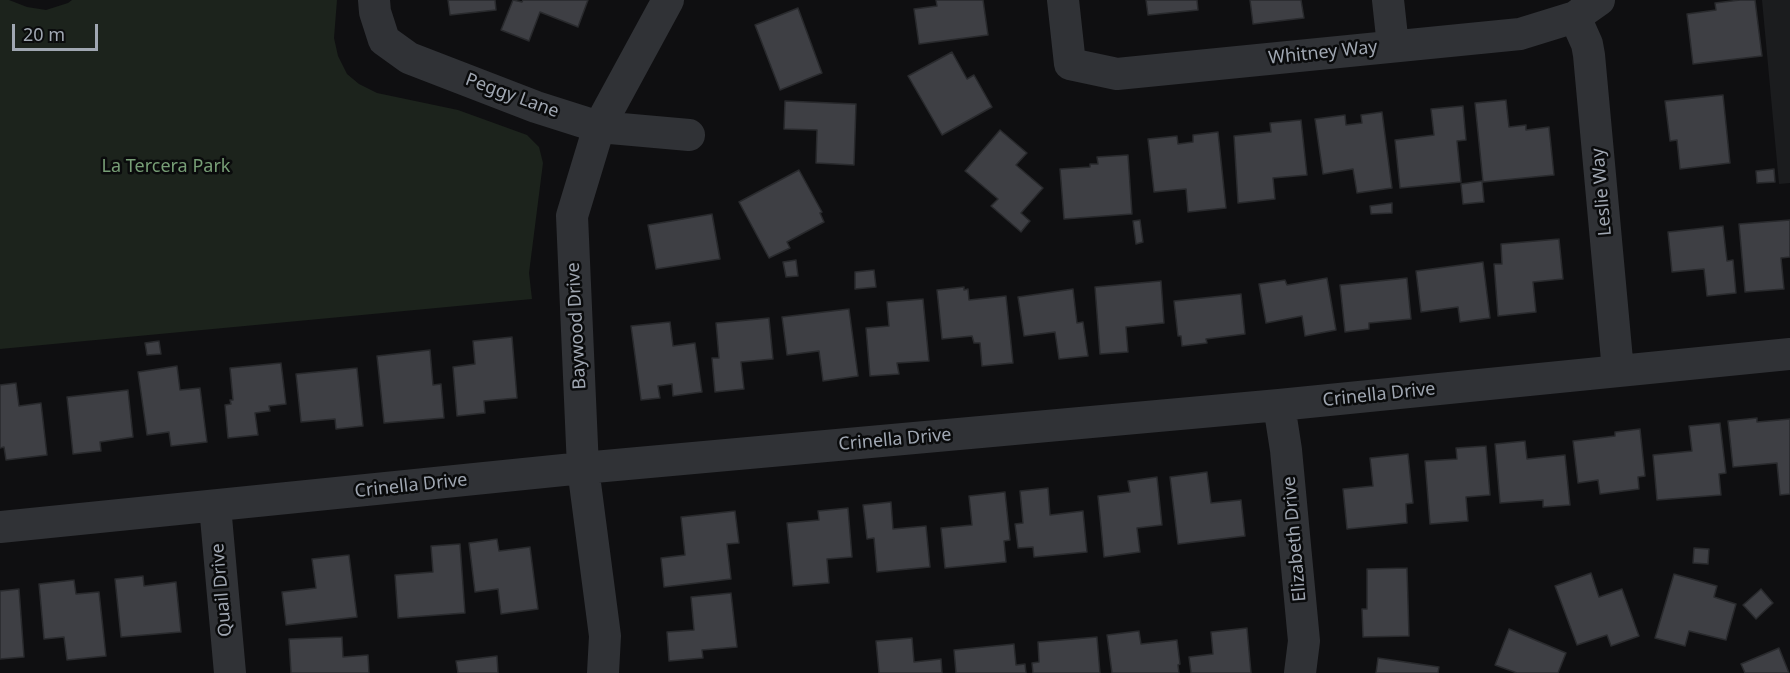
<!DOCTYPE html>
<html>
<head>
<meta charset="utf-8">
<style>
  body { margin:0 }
  #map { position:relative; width:1790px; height:673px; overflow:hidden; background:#0f0f11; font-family:"Noto Sans",sans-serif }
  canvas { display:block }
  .scale { position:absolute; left:12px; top:24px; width:86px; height:27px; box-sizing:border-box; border:3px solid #a0a7b2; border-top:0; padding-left:8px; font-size:18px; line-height:21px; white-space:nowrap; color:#a0a7b2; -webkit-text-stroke:4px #0a0b0c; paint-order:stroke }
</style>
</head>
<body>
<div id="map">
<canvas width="1790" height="673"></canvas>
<div class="scale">20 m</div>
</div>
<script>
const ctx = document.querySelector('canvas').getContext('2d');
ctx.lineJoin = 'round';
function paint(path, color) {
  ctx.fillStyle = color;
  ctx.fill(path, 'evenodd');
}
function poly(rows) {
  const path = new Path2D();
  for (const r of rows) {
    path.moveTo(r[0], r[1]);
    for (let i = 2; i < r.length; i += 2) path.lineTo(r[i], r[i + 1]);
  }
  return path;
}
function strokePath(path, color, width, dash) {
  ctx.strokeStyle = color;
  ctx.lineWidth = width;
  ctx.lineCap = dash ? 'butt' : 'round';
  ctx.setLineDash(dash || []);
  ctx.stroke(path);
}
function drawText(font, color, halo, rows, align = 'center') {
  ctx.font = font + ' "Noto Sans",sans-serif';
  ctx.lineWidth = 5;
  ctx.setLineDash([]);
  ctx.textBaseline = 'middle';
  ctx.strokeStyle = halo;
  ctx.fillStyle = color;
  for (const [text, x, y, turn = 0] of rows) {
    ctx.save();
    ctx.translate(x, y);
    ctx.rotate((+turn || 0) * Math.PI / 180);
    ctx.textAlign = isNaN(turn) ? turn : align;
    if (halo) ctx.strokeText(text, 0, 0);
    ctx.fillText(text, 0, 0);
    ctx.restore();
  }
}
paint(poly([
  [1762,0,1790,0,1790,183,1779,184]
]), '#1b1c1e');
paint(poly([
  [0,0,9,0,27,7,46,10,68,3,72,0,337,0,334,38,338,56,347,74,359,84,377,93,458,110,527,135,539,147,543,163,529,273,532,299,0,349]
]), '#1c231c');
const building = poly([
  [448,0,495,0,496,10,450,15,448,0],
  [513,0,522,2,523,0,588,0,578,27,540,12,529,41,501,30,513,0],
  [936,0,983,0,988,35,919,44,914,9,937,6,936,0],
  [1146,0,1197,0,1198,10,1148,15,1146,0],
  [1250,0,1301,0,1304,18,1253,24,1250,0],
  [1740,0,1755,0,1762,56,1693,64,1687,14,1716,10,1715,3,1740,0],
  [798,8,822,73,780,90,755,25,798,8],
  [952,52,967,79,974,75,992,107,942,135,908,76,952,52],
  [1723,95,1730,163,1680,169,1677,140,1670,141,1665,101,1723,95],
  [1506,100,1509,127,1526,125,1526,130,1549,127,1554,175,1483,182,1475,103,1506,100],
  [785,101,856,104,854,165,816,163,817,130,784,129,785,101],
  [1463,106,1466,140,1457,141,1461,182,1400,188,1395,140,1434,135,1431,109,1463,106],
  [1382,112,1392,188,1357,193,1353,169,1323,174,1315,119,1345,115,1346,125,1362,123,1361,115,1382,112],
  [1301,120,1307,175,1273,178,1275,199,1238,203,1234,136,1271,132,1270,123,1301,120],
  [1000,130,1027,153,1016,165,1043,188,1021,213,1030,221,1021,232,991,206,998,199,965,171,1000,130],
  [1218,132,1226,208,1188,212,1186,189,1154,192,1148,139,1177,136,1178,144,1193,142,1193,135,1218,132],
  [1128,155,1132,214,1064,219,1060,169,1090,167,1090,164,1098,164,1097,157,1128,155],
  [1774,169,1775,182,1757,183,1756,171,1774,169],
  [799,170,822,212,820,213,824,222,787,242,790,248,769,258,739,202,799,170],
  [1482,181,1484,202,1463,204,1461,184,1482,181],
  [1392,203,1392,213,1371,214,1370,206,1392,203],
  [712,214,720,259,656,269,648,225,712,214],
  [1140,220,1143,242,1136,244,1133,221,1140,220],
  [1790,220,1790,257,1781,258,1784,289,1745,292,1739,224,1790,220],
  [1723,226,1727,261,1733,260,1736,293,1707,296,1704,269,1672,272,1668,232,1723,226],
  [1559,239,1563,279,1533,282,1536,312,1498,316,1494,264,1502,264,1501,244,1559,239],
  [796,260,798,276,786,277,783,262,796,260],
  [1483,262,1490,318,1460,322,1458,307,1421,312,1416,271,1483,262],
  [874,270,876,287,855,289,855,272,874,270],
  [1327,278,1336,330,1305,336,1302,316,1266,323,1259,284,1285,280,1287,285,1327,278],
  [1407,278,1411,319,1369,323,1369,329,1345,332,1340,285,1407,278],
  [1161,281,1164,323,1126,327,1128,352,1100,354,1095,287,1161,281],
  [964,287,964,290,968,289,969,300,1006,296,1013,363,982,366,980,343,974,343,972,336,942,339,937,290,964,287],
  [1073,289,1077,323,1083,322,1088,356,1059,359,1055,332,1024,336,1018,297,1073,289],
  [1241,294,1245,334,1206,339,1207,343,1182,346,1181,336,1178,336,1174,301,1241,294],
  [923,299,929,361,897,363,899,374,870,376,866,328,889,326,887,302,923,299],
  [849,309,858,376,823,381,819,351,787,355,782,317,849,309],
  [769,318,773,359,741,362,744,389,715,392,712,358,719,358,716,323,769,318],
  [670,322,673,346,695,343,702,392,673,396,672,384,658,386,660,398,641,400,631,326,670,322],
  [512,337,517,398,484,401,485,413,457,416,453,367,475,364,473,341,512,337],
  [159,341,161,354,147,355,145,343,159,341],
  [430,350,433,385,441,384,444,418,384,423,377,356,430,350],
  [281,363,286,404,269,406,270,411,255,413,258,435,228,438,225,405,231,404,230,400,233,400,230,368,281,363],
  [177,366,180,390,200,388,207,442,171,446,169,432,147,435,138,372,177,366],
  [357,368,363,426,336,429,335,419,301,422,296,374,357,368],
  [16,383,19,406,41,403,47,455,6,460,4,447,0,448,0,385,16,383],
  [128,390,133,437,100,442,101,451,73,454,67,397,128,390],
  [1757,418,1757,422,1790,419,1790,494,1780,495,1777,463,1733,467,1728,421,1757,418],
  [1720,423,1726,473,1719,474,1721,495,1657,500,1653,455,1692,451,1689,426,1720,423],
  [1640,429,1645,476,1638,477,1639,489,1600,494,1598,480,1578,483,1573,441,1615,436,1615,432,1640,429],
  [1525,441,1527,459,1565,455,1570,505,1543,507,1543,500,1500,503,1495,444,1525,441],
  [1486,446,1490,495,1466,497,1468,521,1430,524,1425,461,1457,459,1456,448,1486,446],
  [1408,454,1413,503,1406,504,1407,523,1347,529,1343,489,1373,486,1370,458,1408,454],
  [1207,472,1211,503,1241,500,1245,536,1178,544,1170,477,1207,472],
  [1157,477,1162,525,1137,528,1140,552,1104,557,1098,496,1130,492,1128,481,1157,477],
  [1048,488,1050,515,1083,511,1087,552,1034,557,1033,547,1018,548,1015,524,1023,523,1020,491,1048,488],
  [1005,492,1010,540,1004,541,1006,562,945,568,941,528,972,525,969,496,1005,492],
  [891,502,893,529,926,526,930,567,877,572,874,538,867,539,863,505,891,502],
  [848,508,852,557,827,559,829,583,793,586,787,523,819,520,818,511,848,508],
  [735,511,739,543,727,544,731,579,664,587,661,558,685,555,681,517,735,511],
  [497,539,499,551,530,547,538,609,501,614,498,589,475,592,469,543,497,539],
  [460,544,465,613,398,618,395,575,433,572,431,546,460,544],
  [1694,548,1709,549,1708,564,1693,563,1694,548],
  [349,555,357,617,286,625,282,592,316,588,312,559,349,555],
  [1407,568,1409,636,1363,637,1362,609,1367,609,1367,569,1407,568],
  [1591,573,1599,597,1622,589,1639,636,1611,646,1607,635,1577,645,1555,586,1591,573],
  [1674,574,1717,586,1714,597,1736,604,1726,640,1689,631,1685,646,1655,638,1674,574],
  [143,576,144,586,176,582,181,632,121,637,115,579,143,576],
  [74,580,76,594,99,592,106,656,67,660,64,637,44,639,39,584,74,580],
  [19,589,24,657,0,659,0,591,19,589],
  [1761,589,1773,603,1756,619,1743,605,1761,589],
  [731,593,737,647,702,650,703,658,669,661,667,632,694,630,691,597,731,593],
  [1247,628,1251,673,1191,673,1189,657,1213,654,1211,632,1247,628],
  [1509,629,1566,653,1558,673,1517,673,1495,665,1509,629],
  [1139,631,1141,644,1177,640,1180,664,1178,665,1179,673,1112,673,1107,635,1139,631],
  [342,637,343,657,368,655,369,673,291,673,289,639,342,637],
  [1097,637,1100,673,1033,673,1032,663,1039,662,1038,642,1097,637],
  [912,638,914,662,941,659,942,673,879,673,876,641,912,638],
  [1014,644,1016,665,1025,664,1026,673,956,673,954,650,1014,644],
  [1779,648,1789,673,1745,673,1741,664,1779,648],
  [497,656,498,673,458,673,456,661,497,656],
  [1378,658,1439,667,1438,673,1376,673,1378,658]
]);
paint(building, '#3e3f44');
strokePath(building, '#292a2d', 1.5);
strokePath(poly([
  [374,0,375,12,384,40,409,58,536,107,599,127,689,135],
  [1063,0,1070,64,1117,74,1520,34,1575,17,1599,0],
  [1388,0,1393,46],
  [1575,17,1587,44,1589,55,1618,371],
  [1279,405,1286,450,1304,641,1300,673],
  [215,506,230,673],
  [0,527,583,468,1279,405,1790,354],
  [603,673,605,636,583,468,572,216,599,127,668,0]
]), '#303236', 32);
drawText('18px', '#a0a7b2', '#0a0b0c', [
  ["Whitney Way",1323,53,-6],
  ["Peggy Lane",512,96,20],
  ["Leslie Way",1602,192,-95],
  ["Baywood Drive",577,326,-93],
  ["Crinella Drive",1379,395,-6],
  ["Crinella Drive",895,440,-5],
  ["Crinella Drive",411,486,-6],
  ["Elizabeth Drive",1295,539,-95],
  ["Quail Drive",222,590,-95]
]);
drawText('18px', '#779e76', '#0a0b0c', [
  ["La Tercera Park",166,167]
]);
</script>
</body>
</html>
